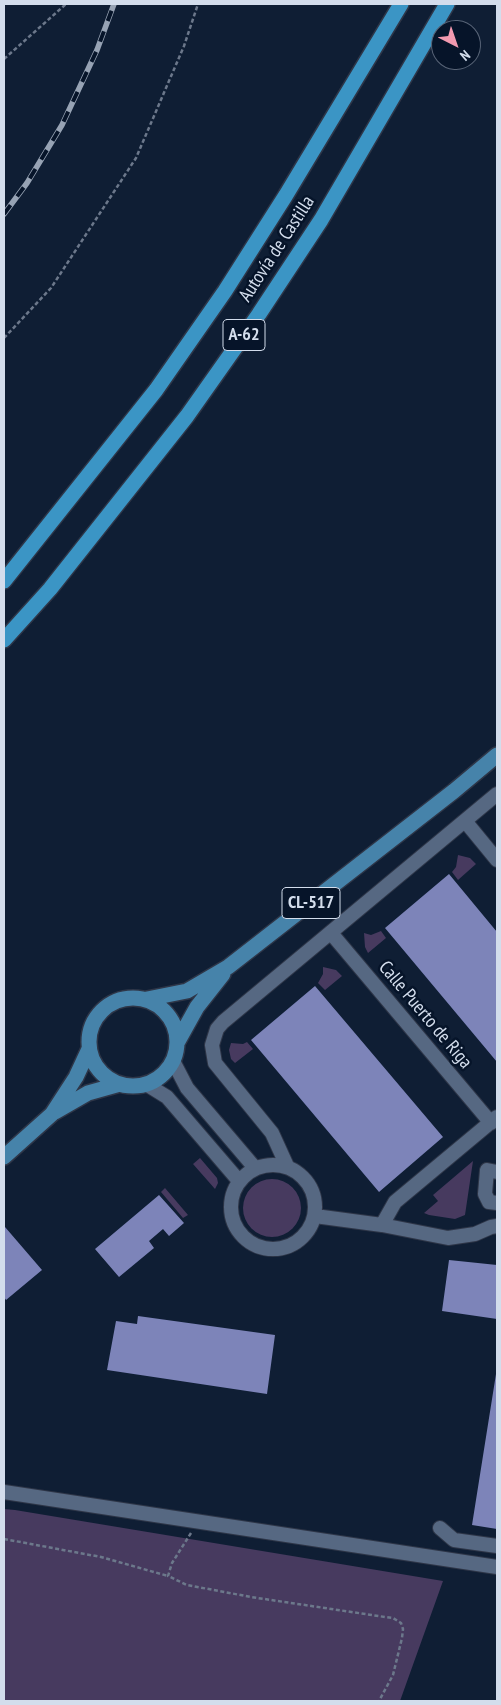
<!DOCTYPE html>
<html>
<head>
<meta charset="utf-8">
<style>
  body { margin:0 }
  #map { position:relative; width:501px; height:1705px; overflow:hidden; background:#0f1e34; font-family:"PT Sans Narrow",sans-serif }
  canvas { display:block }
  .frame { position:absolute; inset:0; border:5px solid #d3ddec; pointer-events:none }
  .north { position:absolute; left:431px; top:20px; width:50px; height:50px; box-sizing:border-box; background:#061429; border:1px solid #586477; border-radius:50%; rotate:139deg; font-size:14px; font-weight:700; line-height:20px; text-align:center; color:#d3ddec }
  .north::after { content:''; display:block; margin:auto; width:18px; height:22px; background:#f29ab0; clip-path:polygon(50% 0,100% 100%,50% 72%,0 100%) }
</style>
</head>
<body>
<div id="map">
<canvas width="501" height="1705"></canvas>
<div class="frame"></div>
<div class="north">N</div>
</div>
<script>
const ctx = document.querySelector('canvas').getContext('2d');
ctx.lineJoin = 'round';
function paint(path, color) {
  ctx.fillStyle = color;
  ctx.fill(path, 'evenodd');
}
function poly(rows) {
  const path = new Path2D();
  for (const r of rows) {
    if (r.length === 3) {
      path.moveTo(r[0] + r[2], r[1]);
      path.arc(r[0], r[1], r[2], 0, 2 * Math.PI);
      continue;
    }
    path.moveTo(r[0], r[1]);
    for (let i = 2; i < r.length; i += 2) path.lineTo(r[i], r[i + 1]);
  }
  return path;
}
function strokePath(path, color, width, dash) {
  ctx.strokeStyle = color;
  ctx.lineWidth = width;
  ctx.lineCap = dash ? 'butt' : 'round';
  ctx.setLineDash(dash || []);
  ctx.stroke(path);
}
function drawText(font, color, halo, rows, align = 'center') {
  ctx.font = font + ' "PT Sans Narrow",sans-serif';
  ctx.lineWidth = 5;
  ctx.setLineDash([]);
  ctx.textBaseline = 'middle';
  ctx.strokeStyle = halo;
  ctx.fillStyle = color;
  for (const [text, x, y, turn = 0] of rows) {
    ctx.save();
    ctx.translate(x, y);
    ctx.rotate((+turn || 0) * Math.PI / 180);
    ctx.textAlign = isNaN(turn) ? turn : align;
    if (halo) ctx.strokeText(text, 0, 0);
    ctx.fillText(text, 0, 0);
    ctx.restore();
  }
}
paint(poly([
  [458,855,470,858,476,864,458,880,452,872,456,867],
  [381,931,386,938,368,953,365,947,364,933,371,935],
  [323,967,336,970,342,976,325,990,318,983,323,974],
  [247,1042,253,1049,235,1063,231,1059,229,1050,231,1043,243,1044],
  [200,1158,217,1178,218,1183,215,1189,193,1164],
  [473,1161,465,1215,455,1219,429,1215,424,1213,438,1201,433,1195],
  [272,1208,29],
  [165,1188,188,1215,183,1218,161,1192],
  [4,1509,15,1510,443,1581,400,1701,4,1701]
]), '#473a5f');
paint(poly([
  [449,874,497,932,497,1062,385,928],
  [315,986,443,1137,379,1192,251,1040],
  [159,1195,184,1223,169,1236,163,1229,149,1241,154,1248,119,1277,95,1249],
  [5,1227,42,1270,6,1300,4,1297,4,1228],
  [449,1260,497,1265,497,1319,442,1311],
  [138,1316,275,1335,267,1394,107,1370,116,1321,137,1324],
  [496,1374,497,1374,497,1529,472,1525]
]), '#7d84b9');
const minor = poly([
  [465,821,497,860],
  [331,933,491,1123],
  [173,1061,187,1088,255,1168],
  [146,1084,167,1097,239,1181],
  [273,1207,42],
  [287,1166,272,1133,215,1063,212,1045,217,1029,223,1022,497,794],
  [497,1172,487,1170,485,1194,489,1202,497,1203],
  [315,1216,382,1225,448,1238,475,1234,491,1227,497,1226],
  [382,1225,395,1202,497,1117],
  [4,1492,497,1567],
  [440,1528,454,1540,497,1546]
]);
const major = poly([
  [133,1042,44],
  [147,999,187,991,228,967,454,791,497,755],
  [177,1043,197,1007,223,974],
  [55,1112,88,1093,120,1084],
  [4,1157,52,1114,76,1077,89,1049]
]);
const highway = poly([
  [4,581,156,390,225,291,286,195,401,4],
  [4,640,50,589,187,416,259,314,321,220,447,4]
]);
strokePath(minor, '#2e3648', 16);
strokePath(major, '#2e3648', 18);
strokePath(highway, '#2e3648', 18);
strokePath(poly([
  [4,59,66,4],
  [4,338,51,288,136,158,184,46,198,4],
  [191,1533,172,1563,168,1576,187,1585,251,1597,385,1617,393,1618,401,1623,403,1629,402,1638,393,1675,379,1701],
  [4,1539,101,1557,168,1576]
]), '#6c788b', 2.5, [4, 2.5]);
strokePath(minor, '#566882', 14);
strokePath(major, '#4683aa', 15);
strokePath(highway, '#3b95c5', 15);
const rail = poly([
  [4,214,27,183,62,125,97,50,114,4]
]);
strokePath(rail, '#97a3b4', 5.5);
strokePath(rail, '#061429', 4, [11]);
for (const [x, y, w] of [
  [244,335,42],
  [311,903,58]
]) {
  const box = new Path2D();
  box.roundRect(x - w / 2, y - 15.5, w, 31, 4);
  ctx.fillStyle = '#061429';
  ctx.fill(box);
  strokePath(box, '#d3ddec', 1);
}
drawText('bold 18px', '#d3ddec', null, [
  ["A-62",244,335],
  ["CL-517",311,903]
]);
drawText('19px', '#d3ddec', '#061429', [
  ["Autovía de Castilla",277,249,-57],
  ["Calle Puerto de Riga",425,1015,50]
]);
</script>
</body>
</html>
